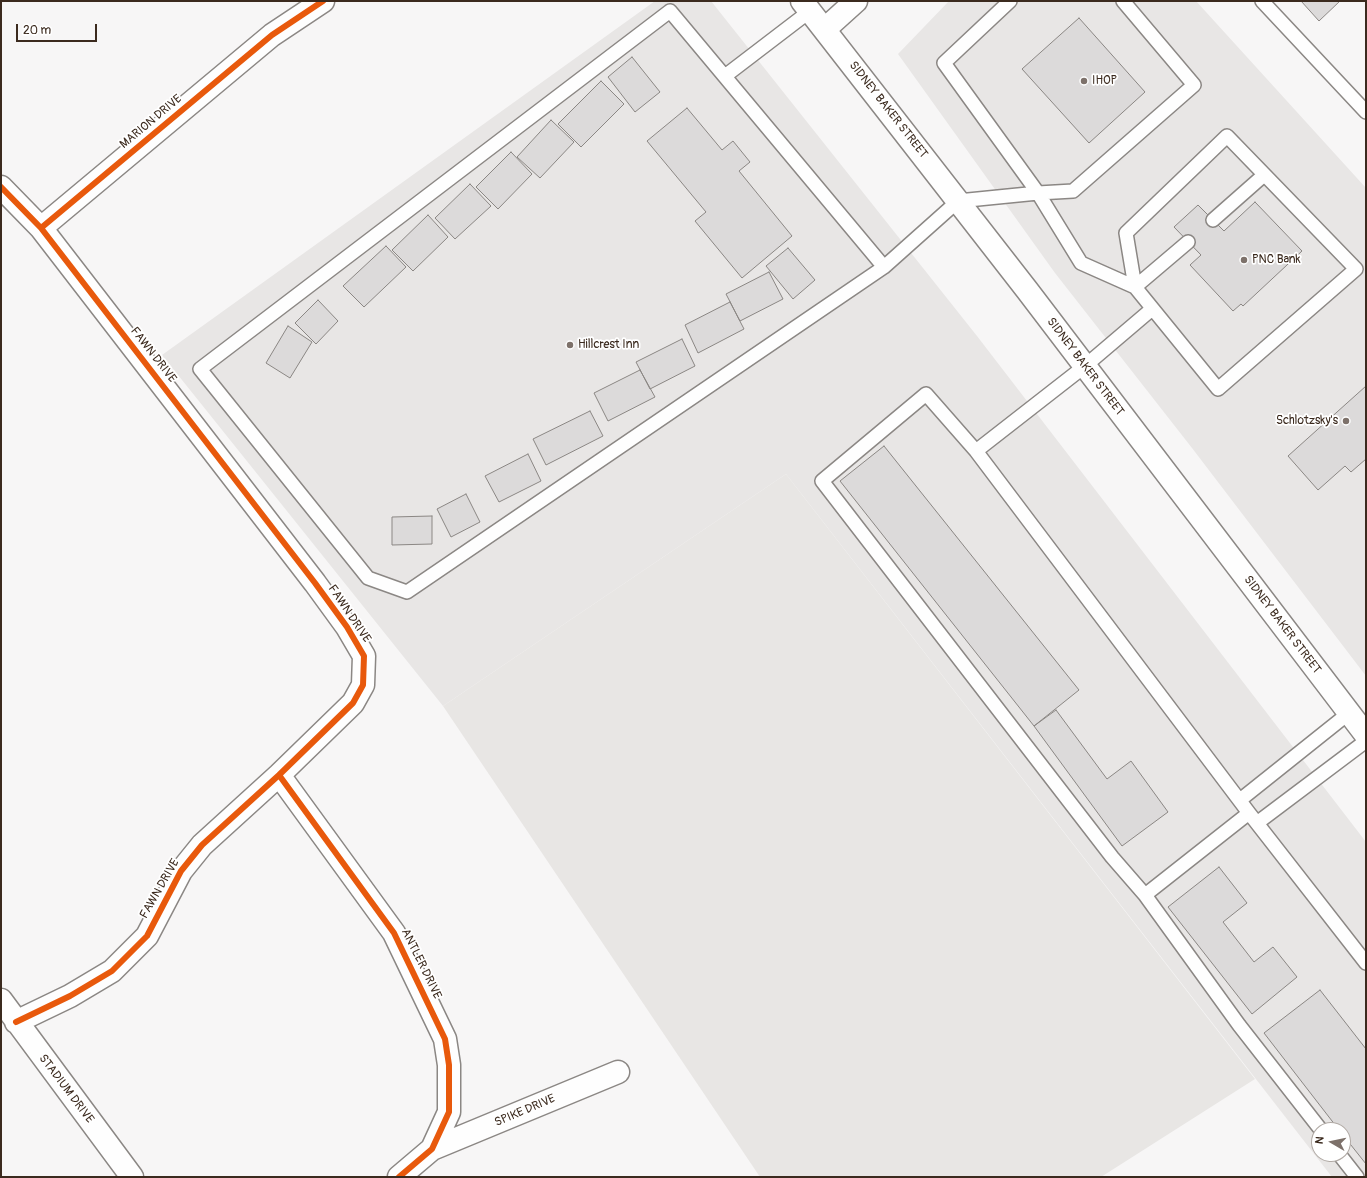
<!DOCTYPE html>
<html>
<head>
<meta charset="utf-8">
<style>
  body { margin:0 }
  #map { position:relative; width:1367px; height:1178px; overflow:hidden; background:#f7f6f6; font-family:Pangolin,sans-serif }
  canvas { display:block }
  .frame { position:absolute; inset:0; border:2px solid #3b2a1e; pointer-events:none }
  .north { position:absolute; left:1311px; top:1122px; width:40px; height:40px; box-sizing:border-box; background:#fff; border:1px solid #b1aaa5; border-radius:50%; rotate:279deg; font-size:11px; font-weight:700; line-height:16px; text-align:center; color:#3b2a1e }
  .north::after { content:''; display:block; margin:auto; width:14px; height:18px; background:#7d716a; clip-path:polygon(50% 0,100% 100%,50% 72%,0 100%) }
  .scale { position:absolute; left:16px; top:24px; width:81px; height:18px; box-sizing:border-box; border:2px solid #3b2a1e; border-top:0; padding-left:5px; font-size:12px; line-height:14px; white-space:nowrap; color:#3b2a1e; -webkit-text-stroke:3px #fff; paint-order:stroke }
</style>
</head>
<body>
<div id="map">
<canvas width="1367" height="1178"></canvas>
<div class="frame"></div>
<div class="north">N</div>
<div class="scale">20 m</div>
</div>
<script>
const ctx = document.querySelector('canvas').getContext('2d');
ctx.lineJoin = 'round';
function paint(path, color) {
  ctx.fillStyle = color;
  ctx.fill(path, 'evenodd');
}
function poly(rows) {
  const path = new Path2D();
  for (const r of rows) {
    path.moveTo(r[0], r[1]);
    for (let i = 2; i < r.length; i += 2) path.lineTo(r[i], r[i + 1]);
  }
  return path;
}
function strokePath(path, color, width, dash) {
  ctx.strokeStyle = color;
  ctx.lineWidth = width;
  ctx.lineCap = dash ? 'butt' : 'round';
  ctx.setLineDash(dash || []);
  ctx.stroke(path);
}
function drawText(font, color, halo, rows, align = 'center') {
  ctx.font = font + ' Pangolin,sans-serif';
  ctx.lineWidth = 3.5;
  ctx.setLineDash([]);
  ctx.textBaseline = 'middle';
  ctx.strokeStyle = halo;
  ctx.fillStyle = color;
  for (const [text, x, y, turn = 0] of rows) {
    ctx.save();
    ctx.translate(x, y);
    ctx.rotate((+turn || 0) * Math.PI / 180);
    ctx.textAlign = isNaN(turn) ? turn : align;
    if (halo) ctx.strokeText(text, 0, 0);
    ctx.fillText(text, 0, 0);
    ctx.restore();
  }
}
paint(poly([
  [655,1,711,1,977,336,1366,842,1366,1177,1332,1177,786,474,443,706,162,355],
  [1319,1130,1343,1130,1343,1154,1319,1154],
  [949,1,1196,1,1366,188,1366,676,1192,448,1055,273,898,54]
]), '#e8e6e5');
paint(poly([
  [786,474,1255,1079,1101,1177,760,1177,443,706]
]), '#e8e6e4');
const building = poly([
  [1301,1,1340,1,1319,21,1301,1],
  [1079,18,1145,92,1089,143,1022,69,1079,18],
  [632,57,660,92,635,112,608,77,632,57],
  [601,81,624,104,581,147,558,124,601,81],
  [687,108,722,150,733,141,750,162,739,171,792,236,742,278,695,221,706,212,647,141,687,108],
  [551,120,574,142,540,178,517,157,551,120],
  [511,152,532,174,498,209,476,187,511,152],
  [470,184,491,206,455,239,435,218,470,184],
  [1255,202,1302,251,1243,306,1241,304,1233,311,1190,265,1201,255,1174,227,1198,205,1224,231,1255,202],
  [428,215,448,237,413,271,392,250,428,215],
  [386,246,406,267,364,307,343,286,386,246],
  [788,248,815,280,793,299,766,266,788,248],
  [769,272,783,299,740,321,726,294,769,272],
  [318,300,338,321,316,344,295,323,318,300],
  [730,302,744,329,698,353,685,325,730,302],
  [288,326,312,342,290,378,266,363,288,326],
  [682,339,695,366,650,389,636,362,682,339],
  [640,370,655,397,608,421,594,393,640,370],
  [1366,386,1366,459,1351,472,1345,466,1318,490,1288,456,1366,386],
  [590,411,603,436,546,465,533,439,590,411],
  [884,446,1079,690,1034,726,840,481,884,446],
  [528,454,541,481,499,502,485,476,528,454],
  [466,494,480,522,451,537,437,509,466,494],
  [432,516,432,544,392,545,392,517,432,516],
  [1056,710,1107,779,1131,761,1168,812,1122,846,1034,726,1056,710],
  [1219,867,1247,903,1223,922,1254,962,1273,947,1297,977,1252,1014,1168,907,1219,867],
  [1320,990,1366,1049,1366,1164,1343,1135,1343,1130,1339,1130,1264,1033,1320,990]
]);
paint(building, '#dcdada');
strokePath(building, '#8b8784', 1);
const lane = poly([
  [1010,1,944,63,1038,193,1073,191,1194,85,1123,1],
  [1262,1,1366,112],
  [670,11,884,267,407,592,368,578,200,369,670,11],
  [725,76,810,11],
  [1213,220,1264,175],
  [884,267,958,201,1038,193,1081,263,1135,287,1218,389,1356,269,1227,136,1126,233,1135,287],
  [1135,287,1188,242],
  [1152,309,1085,366,976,451,1249,813,1366,963],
  [976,451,926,394,822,481,1112,857,1145,895],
  [1240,800,1349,713],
  [1249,813,1145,895,1239,1025,1321,1130],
  [1257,823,1366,741],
  [1339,1154,1357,1177]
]);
const street = poly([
  [825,29,856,1],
  [1,187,41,228,272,35,323,1],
  [279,775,394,933,445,1039,449,1065,449,1112,432,1149,399,1177],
  [1,1000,132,1177],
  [16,1022,70,996,112,971,147,936,181,871,202,845,279,775,353,703,363,685,364,656,347,627,315,583,41,228],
  [432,1149,618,1072]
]);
const primary = poly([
  [802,1,1027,290,1366,735]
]);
strokePath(lane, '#8b8784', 16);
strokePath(street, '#8b8784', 25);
strokePath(primary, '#8b8784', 25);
strokePath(lane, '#fefefe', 13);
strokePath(street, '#fefefe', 22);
strokePath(primary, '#fefefe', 22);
strokePath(poly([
  [1,187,41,228,272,35,323,1],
  [279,775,394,933,445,1039,449,1065,449,1112,432,1149,399,1177],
  [16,1022,70,996,112,971,147,936,181,871,202,845,279,775,353,703,363,685,364,656,347,627,315,583,41,228]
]), '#e8590c', 6);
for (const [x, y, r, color] of [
  [1084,81,4,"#7d716a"],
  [1244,260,4,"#7d716a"],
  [570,345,4,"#7d716a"],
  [1346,421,4,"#7d716a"]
]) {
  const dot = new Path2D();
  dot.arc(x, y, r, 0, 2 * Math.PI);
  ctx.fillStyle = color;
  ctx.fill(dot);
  strokePath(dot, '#fff', 1.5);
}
drawText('12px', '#3b2a1e', '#fff', [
  ["IHOP",1092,81],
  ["PNC Bank",1252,260],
  ["Hillcrest Inn",578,345],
  ["Schlotzsky's",1338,421,"right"]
], 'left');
drawText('12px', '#3b2a1e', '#fff', [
  ["SIDNEY BAKER STREET",888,110,52],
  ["MARION DRIVE",151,122,-40],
  ["FAWN DRIVE",153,355,52],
  ["SIDNEY BAKER STREET",1085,367,53],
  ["FAWN DRIVE",349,614,56],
  ["SIDNEY BAKER STREET",1282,625,53],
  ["FAWN DRIVE",160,889,-60],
  ["ANTLER DRIVE",421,964,64],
  ["STADIUM DRIVE",66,1089,53],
  ["SPIKE DRIVE",525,1111,-23]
]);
</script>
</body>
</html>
